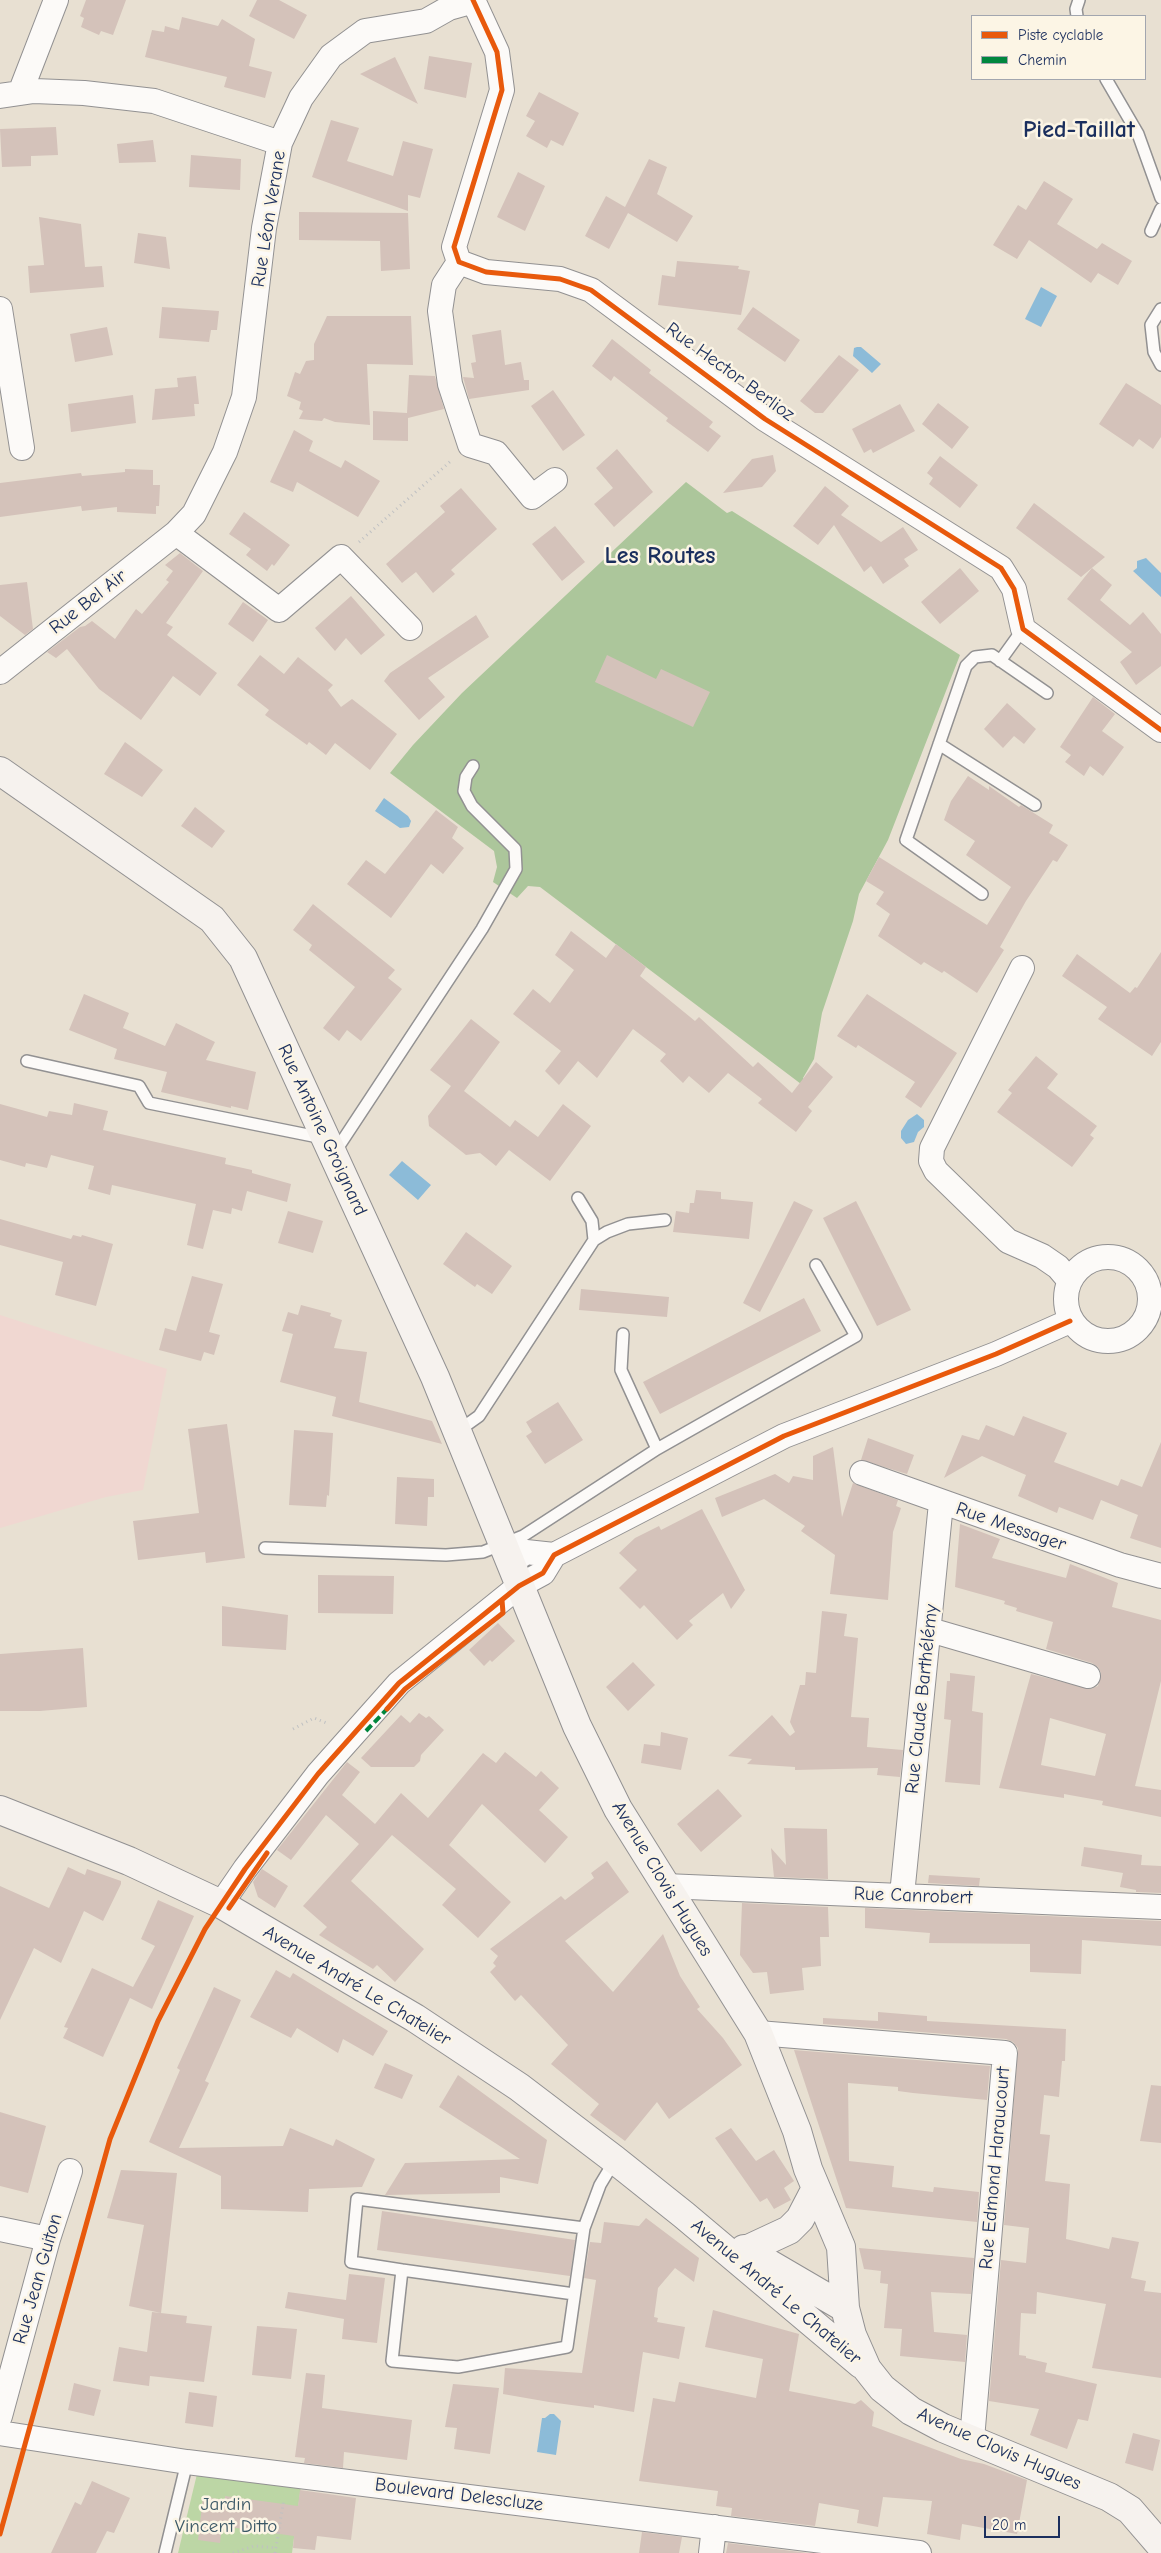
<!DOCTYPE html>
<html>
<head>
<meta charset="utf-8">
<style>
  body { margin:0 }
  #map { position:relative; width:1161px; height:2553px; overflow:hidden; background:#e8e0d2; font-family:"Comic Neue",sans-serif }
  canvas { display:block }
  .legend { position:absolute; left:971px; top:15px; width:175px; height:65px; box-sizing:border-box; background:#fcf5e5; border:1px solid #a2a6af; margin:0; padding:6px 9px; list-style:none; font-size:15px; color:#1b2f5e }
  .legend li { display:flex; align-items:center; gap:10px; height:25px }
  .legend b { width:25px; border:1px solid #a2a6af }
  .scale { position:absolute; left:984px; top:2516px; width:76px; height:22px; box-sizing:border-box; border:2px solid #1b2f5e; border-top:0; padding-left:6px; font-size:15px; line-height:18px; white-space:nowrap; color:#1b2f5e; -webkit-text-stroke:4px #fcf5e5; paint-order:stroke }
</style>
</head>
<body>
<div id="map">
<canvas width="1161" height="2553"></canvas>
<ul class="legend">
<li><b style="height:6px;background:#e8590c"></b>Piste cyclable</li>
<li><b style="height:6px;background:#00873e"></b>Chemin</li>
</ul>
<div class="scale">20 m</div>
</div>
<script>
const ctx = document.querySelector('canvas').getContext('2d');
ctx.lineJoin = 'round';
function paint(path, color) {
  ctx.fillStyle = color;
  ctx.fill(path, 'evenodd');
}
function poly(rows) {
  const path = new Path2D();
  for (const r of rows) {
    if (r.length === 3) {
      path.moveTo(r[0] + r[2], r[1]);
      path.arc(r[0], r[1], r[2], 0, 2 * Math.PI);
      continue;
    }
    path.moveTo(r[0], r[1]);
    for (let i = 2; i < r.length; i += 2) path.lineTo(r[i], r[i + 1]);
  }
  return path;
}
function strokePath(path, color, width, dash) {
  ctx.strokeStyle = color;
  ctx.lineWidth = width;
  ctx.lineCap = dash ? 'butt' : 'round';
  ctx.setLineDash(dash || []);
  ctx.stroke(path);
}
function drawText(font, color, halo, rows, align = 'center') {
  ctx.font = font + ' "Comic Neue",sans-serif';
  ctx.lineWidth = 5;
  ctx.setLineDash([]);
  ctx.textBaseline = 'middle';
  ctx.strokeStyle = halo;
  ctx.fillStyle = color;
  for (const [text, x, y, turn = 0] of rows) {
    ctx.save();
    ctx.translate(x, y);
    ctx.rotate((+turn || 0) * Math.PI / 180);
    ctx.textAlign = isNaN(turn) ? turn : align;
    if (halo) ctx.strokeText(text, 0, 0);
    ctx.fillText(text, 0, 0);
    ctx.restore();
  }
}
paint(poly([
  [0,1315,167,1369,143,1490,106,1497,0,1528]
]), '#f0d7d1');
paint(poly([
  [197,2474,301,2486,292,2553,178,2553]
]), '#bcd6a5');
paint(poly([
  [686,482,727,513,732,511,960,655,888,840,859,894,853,921,822,1013,814,1059,803,1078,806,1082,805,1087,540,887,528,886,517,898,493,882,497,867,494,851,390,773,413,745,462,693]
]), '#acc69b');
paint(poly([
  [1041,287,1057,296,1041,327,1025,319],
  [857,347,861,347,881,364,872,373,853,356,854,348],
  [1146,558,1161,573,1161,597,1133,571,1137,568,1137,561],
  [384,798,408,816,411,821,409,827,400,828,375,811],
  [917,1114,924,1120,924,1127,918,1132,914,1142,906,1144,901,1138,901,1131,908,1120],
  [402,1161,431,1185,418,1200,389,1175],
  [550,2414,554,2414,561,2421,556,2455,537,2452,542,2418,545,2418]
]), '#8cbbd8');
paint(poly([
  [86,0,126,0,113,35,101,31,99,35,81,27,84,18,80,16],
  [257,0,279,0,307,15,294,39,249,16],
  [182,17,218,26,222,19,255,39,249,66,272,72,265,98,224,87,227,77,145,57,152,30,164,32,165,26,179,30],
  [429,56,472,63,466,98,424,89],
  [395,57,418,104,360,74],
  [539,92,579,113,563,146,551,140,547,148,526,136,535,121,526,116],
  [331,120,359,128,347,161,393,176,403,141,433,149,420,198,408,195,408,211,312,177],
  [56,127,58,155,31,156,31,166,2,167,0,129],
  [153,140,156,162,119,163,117,144],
  [191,155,241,159,240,190,189,187],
  [649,159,667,167,657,194,693,216,677,242,628,213,609,249,585,236,606,196,625,207],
  [518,172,545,186,525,231,497,217],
  [1044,181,1073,199,1057,224,1097,249,1102,243,1132,261,1118,285,1098,273,1091,283,1029,240,1017,259,993,245,1018,205,1026,210],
  [299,212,408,213,410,269,381,271,380,241,299,240],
  [39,217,81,224,85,267,102,266,104,287,30,293,28,266,44,265],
  [138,233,166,237,170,269,134,263],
  [677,261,739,266,738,269,750,271,741,315,658,305,662,275,675,277],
  [162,307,219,311,217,330,211,330,209,342,159,338],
  [753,307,800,340,785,362,737,329],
  [327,316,411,316,413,365,367,364,370,425,335,422,324,418,322,421,299,419,303,411,299,409,301,402,287,396,295,372,300,374,306,361,314,360,314,344],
  [107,327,113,355,75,362,70,334],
  [501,330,505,365,521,362,524,380,529,380,529,390,469,399,463,377,474,378,471,363,476,362,472,335],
  [612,339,651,370,649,373,713,422,709,427,721,436,708,452,666,421,668,418,614,376,611,381,592,366],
  [839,355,859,370,823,413,815,413,800,401],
  [409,375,435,376,444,409,408,418,408,441,373,440,373,411,407,413],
  [196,376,199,404,194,404,195,416,152,420,155,389,178,387,177,378],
  [1126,383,1161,405,1161,437,1153,449,1139,439,1133,447,1099,424],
  [553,390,585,435,563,451,531,406],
  [133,395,136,423,71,432,68,404],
  [938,403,969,427,952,449,922,424],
  [900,404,915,431,873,453,871,449,864,453,852,429],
  [294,430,313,441,309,451,341,468,345,460,380,481,358,517,297,482,293,492,270,482],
  [617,449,653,492,614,527,594,504,613,488,596,468],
  [773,455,776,471,762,487,723,493,752,459],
  [940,456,978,485,960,508,929,484,933,478,927,473],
  [125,469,153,470,153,485,160,485,159,506,156,506,156,514,117,512,117,507,82,511,81,506,0,517,0,483,81,473,82,476,125,472],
  [825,486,849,506,841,515,881,542,903,527,918,550,904,559,909,566,883,584,871,566,864,572,834,525,818,545,793,526],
  [461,488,497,529,451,570,455,574,433,593,416,572,402,583,386,564,445,512,440,506],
  [1034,503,1105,557,1081,577,1016,528],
  [244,512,290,545,274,566,272,564,267,571,246,555,251,549,229,534],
  [555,526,585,562,562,581,532,544],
  [180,553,203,571,166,623,173,627,167,635,217,673,200,696,173,676,141,720,99,689,67,649,56,658,47,652,80,627,85,626,92,621,115,639,136,609,142,614,169,582,166,580,173,571,165,565],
  [960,568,979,591,940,624,921,602],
  [1092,568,1112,585,1100,600,1130,625,1143,612,1161,634,1161,666,1136,685,1120,662,1132,652,1067,599],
  [27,582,33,629,25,635,0,616,0,585],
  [351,596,385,635,361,655,346,638,335,651,315,628],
  [243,602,268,620,253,642,228,624],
  [476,615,489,637,428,678,445,697,419,720,384,681,390,673],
  [260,655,284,674,298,657,333,685,328,690,341,707,352,699,397,734,370,770,335,743,326,755,309,742,307,745,265,715,269,710,237,685],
  [607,655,656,679,661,669,710,692,693,727,595,682],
  [1093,697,1115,714,1102,731,1124,747,1103,776,1090,766,1084,776,1065,762,1071,755,1060,747],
  [1007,703,1036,729,1024,744,1014,736,1003,748,984,729],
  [125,742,163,770,142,797,104,774],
  [968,776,989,790,989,786,1019,807,1021,805,1053,825,1049,833,1068,845,1057,862,1053,860,1026,901,1000,947,1004,950,977,993,944,971,942,973,924,962,921,965,878,936,890,914,876,904,884,892,866,881,879,857,987,925,1011,887,966,855,975,841,944,820,951,801],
  [195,807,225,831,212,848,181,826],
  [436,810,458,827,452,838,464,848,443,874,431,864,391,918,347,884,366,860,385,874],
  [313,904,395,970,388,978,402,989,361,1041,347,1030,339,1041,323,1028,355,987,309,950,312,945,293,930],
  [571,931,606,958,616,944,646,967,640,976,695,1021,699,1017,753,1067,758,1062,792,1093,816,1062,833,1077,808,1107,812,1111,796,1132,758,1103,762,1099,728,1073,709,1093,689,1076,683,1083,660,1061,666,1054,633,1029,597,1078,578,1061,559,1085,545,1071,561,1051,513,1014,533,989,550,1003,574,970,555,955],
  [1161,952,1161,1042,1152,1056,1098,1019,1107,1007,1062,976,1077,954,1130,993,1135,987,1137,988],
  [84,994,129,1013,123,1028,165,1046,176,1023,215,1042,206,1060,256,1072,248,1110,231,1106,231,1108,161,1092,167,1072,114,1059,117,1049,69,1030],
  [867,994,957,1053,921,1108,905,1097,915,1082,858,1045,856,1048,837,1036],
  [471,1019,500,1042,464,1091,510,1127,515,1120,538,1137,563,1104,591,1126,550,1181,509,1150,496,1166,480,1153,466,1155,429,1126,428,1116,451,1086,430,1070],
  [1036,1056,1058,1074,1047,1088,1097,1126,1090,1135,1094,1138,1072,1167,997,1112,1012,1093,1008,1090],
  [74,1103,108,1111,103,1130,226,1158,225,1164,252,1170,252,1173,291,1184,287,1202,247,1191,242,1211,232,1208,231,1214,213,1210,203,1249,187,1245,196,1204,112,1185,110,1195,88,1189,94,1166,74,1161,51,1155,47,1168,26,1163,25,1167,0,1160,0,1104,47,1117,49,1111,72,1115],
  [696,1190,721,1192,721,1199,753,1202,749,1239,673,1232,676,1211,689,1213,690,1203,694,1203],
  [794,1201,813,1210,760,1312,743,1303],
  [856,1201,911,1310,877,1326,823,1218],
  [288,1211,323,1221,313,1253,278,1243],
  [0,1219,71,1239,73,1235,81,1237,82,1235,113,1244,96,1306,55,1295,63,1262,0,1245],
  [466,1232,512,1266,492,1294,477,1284,475,1287,443,1264],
  [192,1276,223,1284,209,1332,220,1335,214,1355,204,1352,201,1361,159,1350,165,1328,176,1331],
  [581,1289,669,1297,667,1317,579,1310],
  [804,1298,821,1331,660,1414,643,1382],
  [301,1305,331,1313,330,1316,342,1320,334,1348,367,1352,359,1402,432,1421,442,1444,332,1416,336,1397,280,1382,293,1334,282,1331,288,1312,298,1315],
  [558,1402,583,1440,545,1464,526,1436,532,1432,526,1422],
  [1023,1416,1067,1433,1054,1462,1118,1486,1121,1479,1142,1487,1161,1442,1161,1548,1130,1538,1138,1515,1101,1500,1093,1520,1059,1507,1057,1513,1018,1496,1026,1475,982,1456,944,1478,962,1435,979,1440,986,1425,1014,1436],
  [227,1424,245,1558,206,1563,205,1552,138,1560,133,1521,199,1513,188,1429],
  [294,1430,333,1433,329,1496,327,1495,326,1507,289,1505],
  [868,1438,914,1455,907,1474,861,1460],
  [833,1447,842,1517,853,1483,898,1500,896,1506,901,1508,893,1532,888,1600,830,1594,835,1555,801,1531,805,1526,764,1499,722,1517,715,1498,775,1474,789,1483,793,1476,813,1480,813,1456],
  [397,1477,434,1479,434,1497,428,1497,427,1526,395,1524],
  [702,1509,745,1590,731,1609,723,1593,689,1621,693,1625,677,1640,644,1605,640,1609,619,1588,637,1570,619,1553,635,1538,659,1526,661,1530],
  [960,1524,1000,1539,992,1558,1066,1578,1070,1564,1118,1583,1112,1607,1161,1620,1161,1681,1135,1786,1161,1790,1161,1817,1102,1805,1103,1801,1064,1794,1064,1798,999,1788,1031,1674,1091,1689,1098,1686,1101,1673,1098,1667,1092,1663,1046,1649,1053,1622,1016,1611,1017,1608,1004,1604,1005,1601,955,1587],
  [1050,1718,1106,1734,1095,1776,1041,1765],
  [318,1575,394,1576,393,1614,318,1613],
  [222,1606,288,1615,286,1650,222,1646],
  [822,1611,847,1614,844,1636,858,1638,851,1717,869,1718,867,1747,903,1750,900,1777,877,1775,878,1768,795,1770,795,1767,747,1764,752,1759,728,1756,772,1715,790,1736,795,1732,790,1722,800,1685,805,1685,806,1672,816,1673],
  [498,1623,515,1641,492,1662,490,1660,484,1666,469,1650],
  [83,1648,87,1707,40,1711,0,1711,0,1654],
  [633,1662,655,1685,628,1711,606,1687],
  [950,1673,975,1676,972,1711,983,1713,980,1785,945,1782,951,1720,944,1719,947,1681,950,1681],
  [419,1713,426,1718,429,1716,444,1730,421,1755,420,1761,414,1767,371,1767,361,1758,401,1715,410,1723],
  [661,1732,688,1738,681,1770,641,1763,644,1744,660,1746],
  [505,1752,536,1777,541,1771,559,1788,539,1810,568,1837,545,1863,482,1804,449,1845,511,1902,478,1938,442,1905,456,1889,392,1835,351,1881,424,1949,395,1982,377,1965,373,1969,319,1935,327,1927,303,1906,359,1844,326,1815,291,1860,277,1850,347,1762,360,1772,342,1795,375,1824,401,1793,428,1818,483,1753,496,1763],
  [718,1789,742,1816,701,1852,677,1824],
  [784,1828,827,1829,828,1879,774,1877,771,1848,786,1865],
  [1084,1847,1142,1855,1141,1865,1161,1866,1161,1893,1136,1892,1136,1890,1120,1887,1123,1873,1081,1866],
  [607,1861,629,1892,565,1941,613,1992,663,1934,680,1976,700,2007,697,2009,723,2038,742,2065,669,2119,657,2102,625,2141,590,2115,599,2104,551,2064,568,2045,521,1995,515,2001,490,1972,496,1966,493,1963,498,1956,490,1949,561,1896,565,1900,594,1878,591,1873],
  [68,1867,85,1875,87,1869,121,1881,121,1884,103,1921,84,1911,61,1963,34,1948,0,2020,0,1886,49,1908],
  [262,1869,288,1886,275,1908,258,1897,253,1882],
  [929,1875,980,1878,979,1886,928,1883],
  [158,1900,194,1916,152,2009,130,1998,103,2057,63,2038,68,2028,64,2027,92,1968,133,1987,155,1946,141,1939],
  [742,1903,828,1907,829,1937,820,1937,821,1966,802,1968,804,1990,770,1994,767,1972,753,1973,740,1955],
  [865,1908,1161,1921,1161,1946,1082,1940,1081,1974,1030,1972,1030,1944,929,1943,930,1933,865,1928],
  [276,1970,290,1978,293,1973,388,2031,373,2056,343,2039,338,2053,297,2028,291,2038,250,2017],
  [214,1987,241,2000,205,2081,209,2083,179,2148,283,2146,290,2128,333,2146,336,2139,375,2159,362,2187,309,2189,308,2212,221,2209,221,2176,149,2142,180,2070,177,2068],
  [878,2012,927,2016,927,2021,1066,2029,1065,2061,1062,2061,1059,2097,1044,2095,1040,2134,1050,2135,1045,2181,1070,2184,1066,2239,1109,2249,1112,2237,1139,2242,1131,2278,1146,2281,1144,2291,1161,2293,1161,2378,1092,2368,1106,2304,1037,2292,1036,2314,1021,2313,1019,2355,1026,2356,1026,2358,1047,2363,1045,2372,1097,2384,1088,2421,1078,2419,1067,2449,1030,2435,1039,2409,989,2401,1001,2260,1026,2263,1029,2228,1004,2225,1018,2048,1013,2042,1006,2039,823,2024,823,2018,878,2021],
  [794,2050,990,2066,987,2100,913,2093,898,2091,898,2087,848,2083,849,2161,894,2166,892,2187,933,2192,934,2187,979,2192,977,2222,846,2208],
  [385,2063,413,2075,402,2099,374,2088],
  [458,2075,547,2140,538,2184,500,2177,500,2193,385,2195,405,2163,520,2159,439,2107],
  [1151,2085,1161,2086,1161,2143,1140,2141],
  [0,2112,46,2126,28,2193,0,2186],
  [731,2128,756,2161,774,2150,794,2181,784,2188,791,2200,774,2209,767,2198,760,2202,715,2138],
  [121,2170,177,2173,161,2313,129,2306,144,2225,107,2218],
  [382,2211,575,2240,570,2276,377,2250],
  [646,2218,699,2258,694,2282,675,2268,658,2288,654,2317,658,2318,657,2322,685,2327,679,2359,643,2352,634,2412,594,2405,594,2408,549,2402,503,2394,505,2368,582,2373,596,2280,584,2278,590,2242,601,2243,604,2222,639,2226],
  [859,2248,974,2258,971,2294,931,2292,934,2332,967,2335,965,2362,900,2356,902,2329,884,2328,888,2284,880,2283,881,2271,864,2269],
  [349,2274,385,2278,377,2343,342,2339,344,2319,285,2308,288,2292,346,2300],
  [713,2310,799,2334,789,2391,855,2404,861,2400,874,2412,872,2426,961,2459,984,2464,1027,2480,1017,2534,962,2524,960,2540,927,2534,932,2501,883,2497,878,2527,857,2523,859,2510,819,2503,815,2526,731,2516,732,2508,716,2506,718,2491,639,2481,653,2398,675,2402,679,2382,756,2398,763,2359,705,2347],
  [152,2312,187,2316,186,2323,212,2326,204,2382,150,2376,149,2386,113,2381,119,2347,147,2352],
  [257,2326,297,2329,291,2379,252,2375],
  [306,2373,325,2375,322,2408,412,2420,407,2460,344,2452,343,2468,304,2463,305,2458,295,2457],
  [74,2383,101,2390,94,2416,68,2410],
  [453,2384,499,2388,490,2454,454,2449,457,2428,445,2427],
  [189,2392,217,2396,213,2427,185,2423],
  [1133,2433,1160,2440,1153,2471,1125,2463],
  [92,2481,130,2498,114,2533,107,2531,96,2553,51,2553,75,2502,81,2505],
  [300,2490,356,2498,351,2540,317,2536,315,2550,293,2548,294,2536,222,2526,220,2543,198,2540,203,2497,225,2500,225,2496,298,2506],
  [642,2532,682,2537,679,2553,639,2553],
  [728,2543,808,2553,726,2553]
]), '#d4c2ba');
const service = poly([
  [1077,16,1076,9,1079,0],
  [1106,79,1138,134,1161,198],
  [1151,231,1161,209],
  [1161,309,1151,325,1154,352,1161,365],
  [1000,661,1023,629],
  [939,744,1035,805],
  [982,894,906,840,966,666,975,657,992,655,1047,693],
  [27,1061,139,1086,149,1103,323,1138],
  [335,1152,482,929,516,869,515,849,472,806,464,791,466,777,473,766],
  [594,1240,607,1232,628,1224,665,1220],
  [623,1334,621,1370,657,1449],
  [458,1431,479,1416,594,1240,592,1221,578,1198],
  [265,1548,446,1555,483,1552,523,1536,657,1449,856,1336,816,1265],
  [584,2228,567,2347,458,2367,392,2361,402,2270,351,2262,357,2199,584,2228,600,2185,615,2160],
  [402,2270,574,2294],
  [165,2553,187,2462]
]);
const minor = poly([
  [473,0,497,52,502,90,454,247,459,262,486,272,560,279,591,290,765,419,1001,568,1014,589,1023,629,1161,730],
  [20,93,56,0],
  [0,96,34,91,84,93,154,101,280,143],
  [459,262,444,285,440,311,450,384,470,445,496,453,532,497,555,480],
  [0,309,22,448],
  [176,533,279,610,341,557,410,628],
  [0,672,176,533,194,514,225,452,244,397,264,228,280,143,301,98,331,56,365,31,426,21,449,8,474,1],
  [1022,968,932,1148,931,1161,936,1171,1008,1241,1042,1256,1058,1267,1069,1280],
  [1108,1299,42],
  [862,1473,1120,1565,1161,1576],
  [510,1563,526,1552,554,1555],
  [930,1630,1088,1676],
  [665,1886,1161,1907],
  [902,1895,941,1503],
  [221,1904,245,1869,318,1774,399,1683,519,1586,543,1573,554,1555,784,1436,996,1354,1070,1321],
  [758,2033,1005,2053,972,2439],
  [0,2229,48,2239],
  [0,2416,48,2239,70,2171],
  [0,2433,187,2462,919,2553],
  [711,2553,714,2527]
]);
const secondary = poly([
  [0,771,212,919,243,958,435,1377,577,1726,618,1809,758,2033,797,2131,808,2169,841,2247,845,2308,852,2335,867,2369,882,2388,911,2411,943,2428,1109,2497,1130,2510,1161,2546],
  [0,1810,129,1861,221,1904,415,2018,519,2087,615,2160,684,2215,861,2364],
  [744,2249,845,2308],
  [746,2250,789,2230,800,2219,813,2194]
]);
strokePath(service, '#929192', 14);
strokePath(minor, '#929192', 26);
strokePath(secondary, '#929192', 30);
strokePath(poly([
  [359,542,452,460],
  [293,1729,314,1718,329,1724],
  [233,2553,254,2546,277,2548],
  [275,2553,284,2499]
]), '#bfc0c2', 3, [1, 4]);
strokePath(service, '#fcfaf8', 11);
strokePath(minor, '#fcfaf8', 24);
strokePath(secondary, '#f6f2ee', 28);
strokePath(poly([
  [366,1731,389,1707]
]), '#00873e', 4, [8, 4]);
strokePath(poly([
  [473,0,497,52,502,90,454,247,459,262,486,272,560,279,591,290,765,419,1001,568,1014,589,1023,629,1161,730],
  [387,1709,405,1689,503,1613,502,1600],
  [229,1908,267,1853],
  [0,2534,110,2139,158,2021,205,1929,245,1869,318,1774,399,1683,519,1586,543,1573,554,1555,784,1436,996,1354,1070,1321]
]), '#e8590c', 5);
drawText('19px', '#1b2f5e', '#fcf5e5', [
  ["Rue Léon Verane",269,219,-81],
  ["Rue Hector Berlioz",730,372,36],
  ["Rue Bel Air",88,602,-38],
  ["Rue Antoine Groignard",322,1130,65],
  ["Rue Messager",1011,1527,19],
  ["Rue Claude Barthélémy",922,1699,-84],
  ["Avenue Clovis Hugues",662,1879,59],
  ["Rue Canrobert",913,1896,2],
  ["Avenue André Le Chatelier",357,1986,31],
  ["Rue Edmond Haraucourt",995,2168,-85],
  ["Rue Jean Guiton",38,2279,-74],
  ["Avenue André Le Chatelier",776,2292,40],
  ["Avenue Clovis Hugues",999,2449,24],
  ["Boulevard Delescluze",459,2495,7]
]);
drawText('19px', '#3a5766', '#fcf5e5', [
  ["Jardin",226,2505],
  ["Vincent Ditto",226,2527]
]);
drawText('bold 24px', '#1b2f5e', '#fcf5e5', [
  ["Pied-Taillat",1079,130],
  ["Les Routes",660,556]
]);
</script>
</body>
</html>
